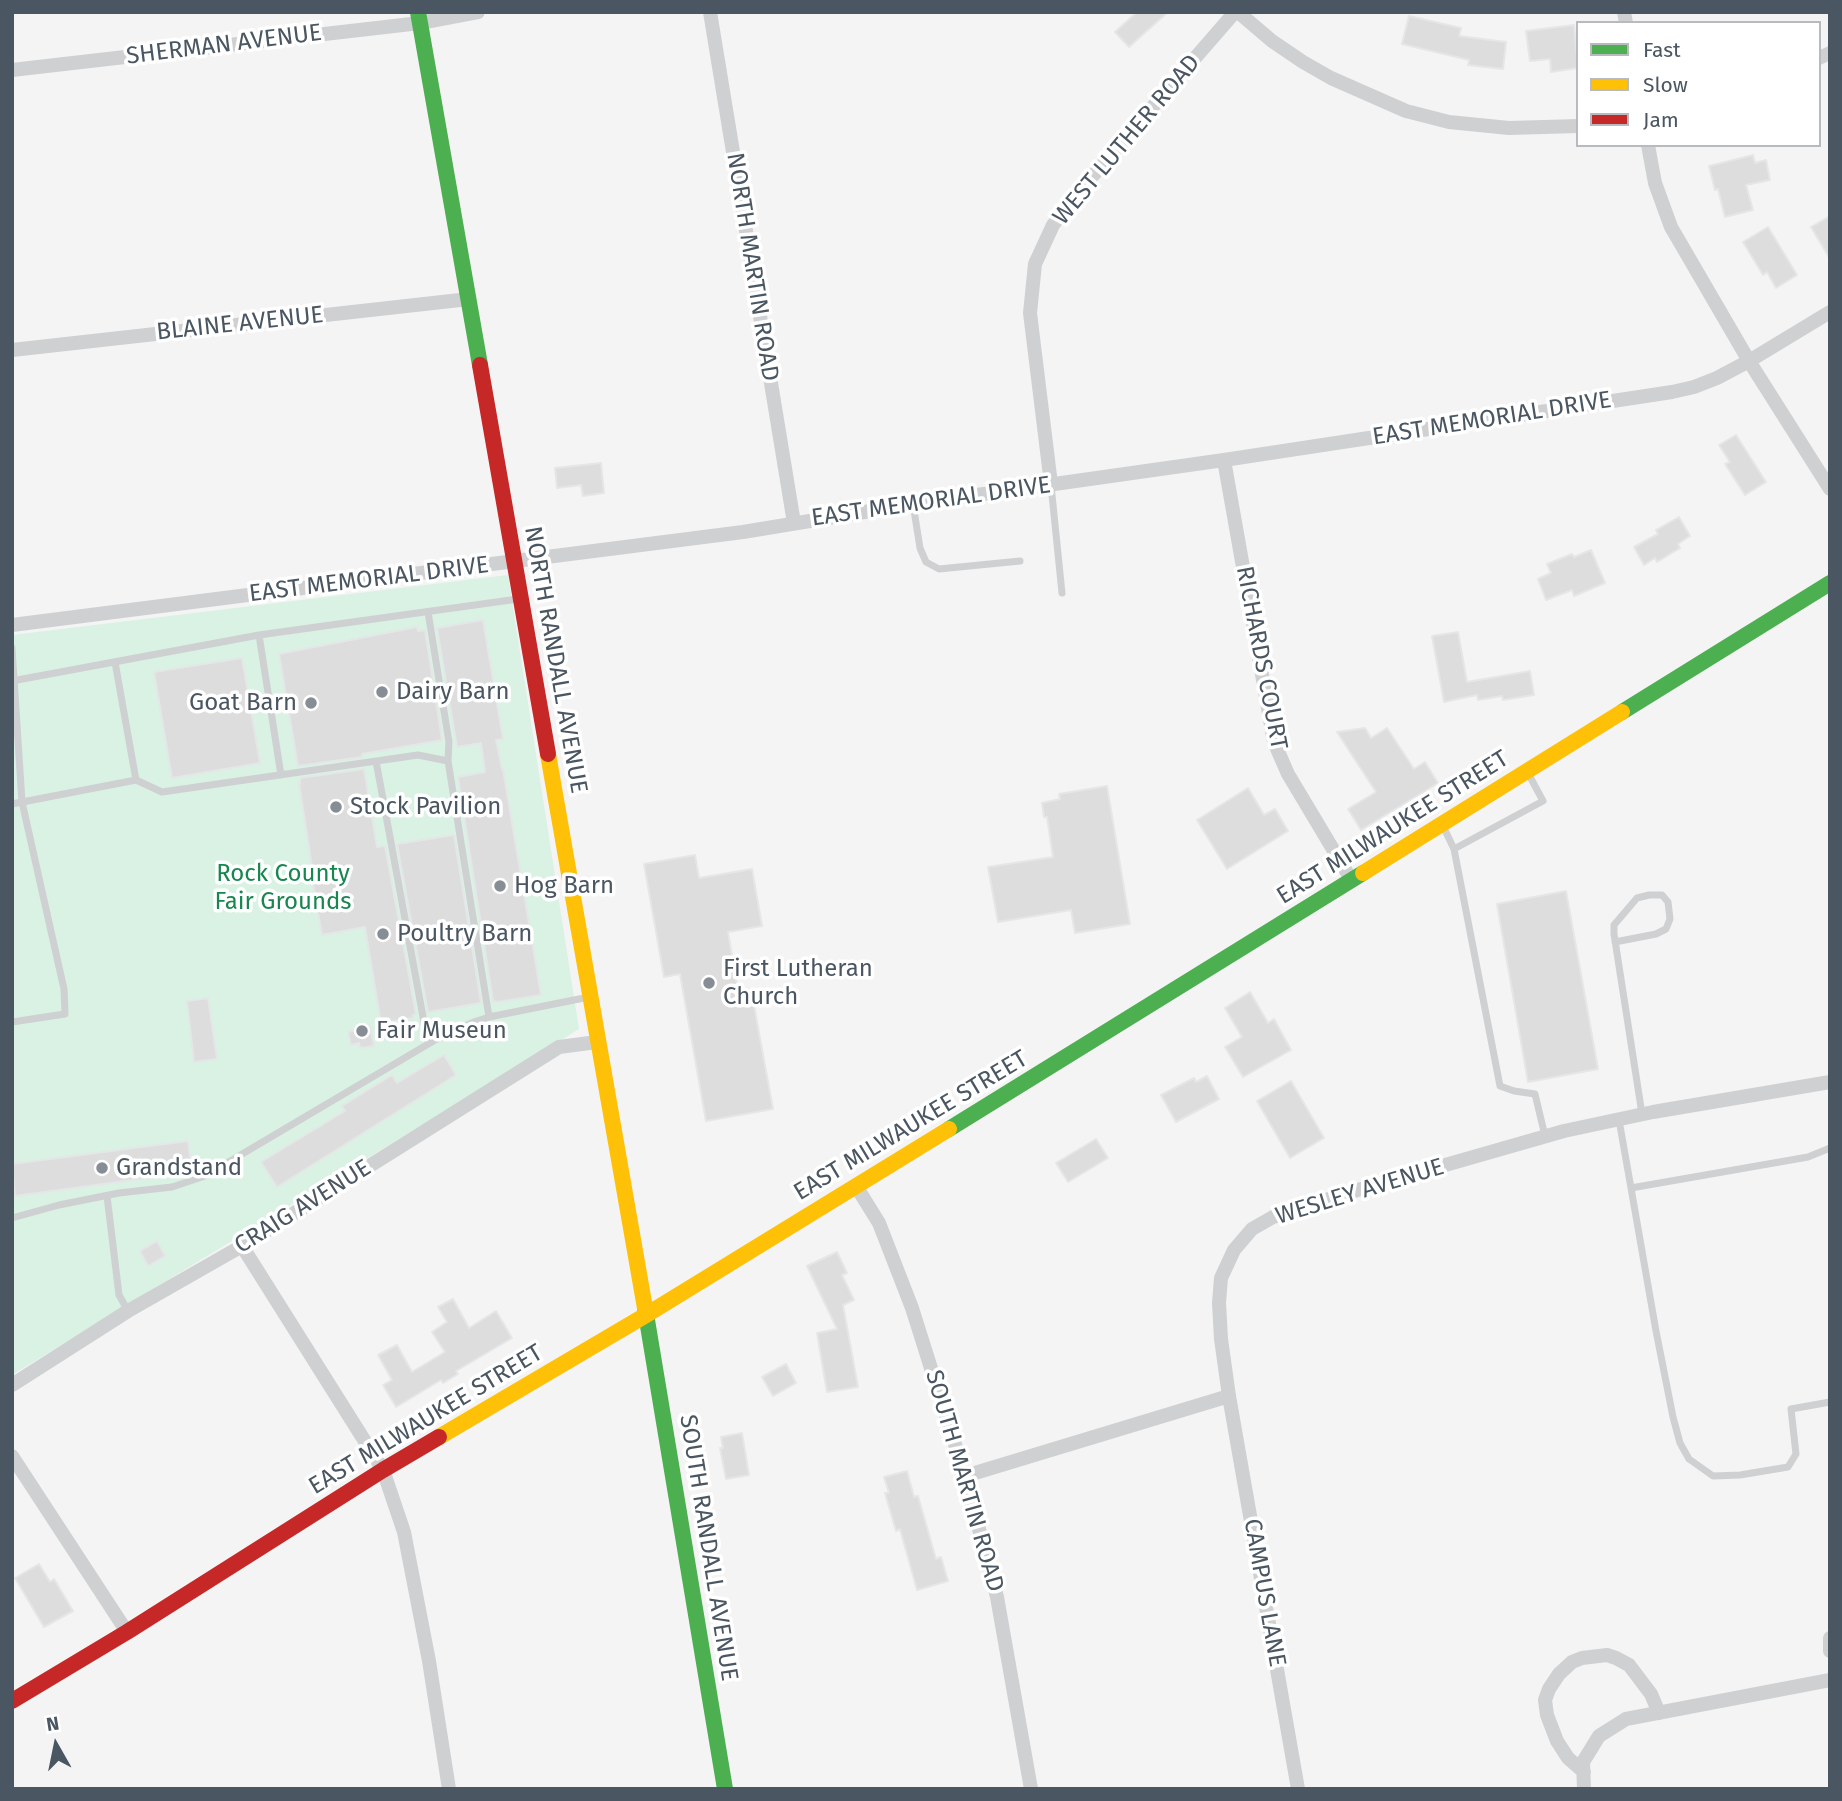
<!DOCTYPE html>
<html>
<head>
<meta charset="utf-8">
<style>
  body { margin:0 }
  #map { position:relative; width:1842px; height:1801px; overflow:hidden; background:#f4f4f4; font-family:"Fira Sans",sans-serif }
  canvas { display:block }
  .frame { position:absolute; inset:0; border:14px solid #4a5661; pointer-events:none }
  .legend { position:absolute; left:1576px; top:21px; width:245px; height:126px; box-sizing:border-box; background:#fff; border:2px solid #b7bbc0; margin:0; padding:9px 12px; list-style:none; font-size:21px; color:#4a5661 }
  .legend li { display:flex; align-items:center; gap:14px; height:35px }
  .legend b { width:35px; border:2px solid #b7bbc0 }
  .north { position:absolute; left:21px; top:1710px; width:70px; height:70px; -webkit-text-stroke:5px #fff; paint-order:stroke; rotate:351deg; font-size:19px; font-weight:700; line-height:28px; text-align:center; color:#4a5661 }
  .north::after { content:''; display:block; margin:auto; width:24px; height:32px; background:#4a5661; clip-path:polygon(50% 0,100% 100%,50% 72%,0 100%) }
</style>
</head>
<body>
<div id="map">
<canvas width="1842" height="1801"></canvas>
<div class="frame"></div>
<ul class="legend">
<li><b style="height:9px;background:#4caf50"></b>Fast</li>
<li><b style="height:9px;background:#ffc107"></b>Slow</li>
<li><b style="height:9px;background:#c62828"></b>Jam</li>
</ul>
<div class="north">N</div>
</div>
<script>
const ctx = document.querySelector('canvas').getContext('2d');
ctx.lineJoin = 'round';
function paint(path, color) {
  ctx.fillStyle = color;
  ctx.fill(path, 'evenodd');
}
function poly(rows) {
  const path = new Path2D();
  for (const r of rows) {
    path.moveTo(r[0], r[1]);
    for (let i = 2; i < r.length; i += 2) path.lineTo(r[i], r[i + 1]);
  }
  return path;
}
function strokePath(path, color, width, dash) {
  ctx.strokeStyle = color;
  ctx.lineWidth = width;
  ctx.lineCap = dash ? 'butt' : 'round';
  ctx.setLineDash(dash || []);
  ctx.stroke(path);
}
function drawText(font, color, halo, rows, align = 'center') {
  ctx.font = font + ' "Fira Sans",sans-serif';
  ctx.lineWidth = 7;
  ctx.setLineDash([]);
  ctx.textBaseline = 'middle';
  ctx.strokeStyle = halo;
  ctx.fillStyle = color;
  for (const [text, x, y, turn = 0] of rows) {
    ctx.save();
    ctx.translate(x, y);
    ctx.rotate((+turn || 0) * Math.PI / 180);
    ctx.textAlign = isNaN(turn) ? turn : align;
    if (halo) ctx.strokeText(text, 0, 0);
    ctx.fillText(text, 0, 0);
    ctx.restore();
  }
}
paint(poly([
  [508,575,579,1029,12,1375,12,635]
]), '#d9f2e3');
const building = poly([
  [1137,12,1168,12,1129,47,1115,32,1137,12],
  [1409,16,1461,28,1459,36,1506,42,1503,69,1468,65,1469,60,1402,44,1409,16],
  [1574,25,1578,68,1551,72,1550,59,1530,61,1526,31,1574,25],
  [1753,155,1755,163,1766,160,1770,180,1746,185,1753,210,1725,217,1718,189,1715,190,1709,166,1753,155],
  [1830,216,1830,259,1811,227,1830,216],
  [1768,227,1797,275,1776,288,1767,272,1763,275,1743,242,1768,227],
  [1736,435,1766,482,1745,495,1725,464,1730,462,1719,445,1736,435],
  [601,463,604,493,583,496,581,485,557,488,555,468,601,463],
  [1679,517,1690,536,1678,544,1680,548,1657,562,1655,558,1644,565,1634,547,1658,534,1656,530,1679,517],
  [1591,550,1605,583,1574,596,1572,590,1546,600,1538,579,1551,573,1547,564,1572,554,1574,557,1591,550],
  [483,620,503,739,496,740,502,769,503,769,541,995,497,1002,493,1001,458,777,485,772,481,743,457,747,437,628,483,620],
  [417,627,418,631,425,630,442,740,362,754,362,757,298,766,279,654,417,627],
  [1458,632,1467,682,1530,671,1534,695,1503,700,1502,696,1478,700,1477,695,1444,702,1432,636,1458,632],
  [242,658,260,763,172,778,154,672,242,658],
  [1365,728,1371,738,1387,728,1414,769,1425,762,1438,783,1361,830,1348,809,1376,792,1337,732,1365,728],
  [364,769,377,847,385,846,416,1014,413,1015,413,1018,381,1023,365,927,322,935,310,867,312,867,299,783,300,783,300,778,364,769],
  [1107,786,1130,924,1075,933,1071,910,998,922,988,867,1053,857,1047,817,1044,817,1042,803,1060,799,1059,794,1107,786],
  [1248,788,1264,815,1275,809,1288,831,1227,869,1197,820,1248,788],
  [454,835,481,1003,428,1012,397,844,454,835],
  [695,855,699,878,752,869,762,926,728,932,738,991,751,989,773,1109,706,1121,680,974,664,977,644,864,695,855],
  [1566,891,1598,1069,1528,1082,1497,904,1566,891],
  [1250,992,1268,1023,1274,1019,1291,1050,1243,1077,1225,1047,1242,1037,1225,1008,1250,992],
  [208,998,217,1059,194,1062,187,1001,208,998],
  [370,1027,374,1046,360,1048,359,1043,351,1045,348,1032,370,1027],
  [444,1055,456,1075,277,1187,261,1162,345,1111,342,1106,392,1075,397,1083,444,1055],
  [1207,1076,1219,1099,1176,1122,1161,1095,1194,1078,1196,1082,1207,1076],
  [1291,1081,1324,1138,1290,1158,1257,1101,1291,1081],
  [1096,1139,1108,1158,1068,1182,1056,1163,1096,1139],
  [188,1141,192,1172,15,1196,12,1164,188,1141],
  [157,1241,165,1256,148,1266,140,1251,157,1241],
  [837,1252,847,1273,842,1275,854,1300,843,1305,858,1387,827,1392,817,1333,837,1329,807,1266,837,1252],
  [453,1299,469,1328,496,1311,512,1338,456,1371,458,1374,443,1383,441,1380,396,1407,383,1385,392,1380,378,1355,397,1345,412,1372,445,1352,432,1332,447,1322,438,1307,453,1299],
  [786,1364,796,1383,773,1396,762,1377,786,1364],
  [742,1433,749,1475,726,1479,720,1448,723,1448,721,1437,742,1433],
  [907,1471,914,1497,918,1496,936,1559,941,1557,948,1581,917,1590,900,1529,896,1531,885,1493,889,1493,884,1477,907,1471],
  [39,1564,50,1582,54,1579,73,1611,44,1627,15,1578,39,1564]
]);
paint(building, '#ddddde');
strokePath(building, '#e5e6e7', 2);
strokePath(poly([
  [1051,485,1062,593],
  [913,504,920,548,926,562,939,569,1020,561],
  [428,612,449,742,448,761,489,1017],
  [259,635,281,775],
  [12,648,22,802,64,989,65,1014,12,1022],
  [115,662,136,780],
  [12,681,259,635,518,599],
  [376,761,428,1044],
  [12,804,136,780,162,792,418,755,448,761],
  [1443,826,1454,849,1500,1086,1514,1091,1535,1094,1545,1136],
  [1454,849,1543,801,1528,773],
  [1615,942,1656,934,1666,929,1670,919,1668,902,1662,895,1649,895,1637,898,1614,925,1614,934,1642,1114],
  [1619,1120,1631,1188,1808,1157,1830,1148],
  [1631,1188,1656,1331,1673,1417,1680,1443,1689,1459,1713,1476,1740,1475,1788,1467,1796,1454,1791,1409,1830,1402],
  [107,1196,119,1295,128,1311],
  [12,1218,59,1205,119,1193,172,1187,205,1176,435,1040,474,1022,489,1017,589,997]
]), '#ced0d2', 7);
strokePath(poly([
  [710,12,794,523],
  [1238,12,1272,41,1303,62,1331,78,1406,111,1449,122,1509,128,1578,126],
  [1624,12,1626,23],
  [1819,58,1830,53],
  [12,70,420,23,478,12],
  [1648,145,1655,183,1671,227,1749,361,1830,489],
  [12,350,469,299],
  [1224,460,1274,742,1288,774,1352,881],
  [1051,484,1030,313,1035,264,1053,225,1083,187,1235,12],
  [12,625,743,532,913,504,1224,460,1672,392,1694,387,1717,378,1749,361,1830,312],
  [856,1186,879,1223,912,1308,965,1476,997,1597,1031,1789],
  [242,1246,383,1470,404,1532,429,1661,449,1789],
  [12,1385,128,1311,242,1246,559,1047,597,1042],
  [12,1456,127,1632],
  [965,1476,1229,1396],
  [1830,1638,1830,1651],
  [1584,1772,1568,1758,1557,1741,1547,1715,1545,1700,1549,1689,1559,1674,1572,1662,1582,1658,1607,1655,1616,1658,1629,1665,1651,1694,1659,1713],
  [1298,1789,1229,1396,1221,1339,1219,1303,1221,1278,1234,1250,1252,1229,1273,1217,1351,1192,1564,1131,1653,1112,1830,1082],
  [1584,1789,1583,1762,1599,1736,1626,1719,1830,1680]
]), '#ced0d2', 14);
strokePath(poly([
  [418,12,480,365],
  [1622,712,1830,583],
  [949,1129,1363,873],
  [645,1308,725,1789]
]), '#4caf50', 16);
strokePath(poly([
  [548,754,645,1308],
  [1363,873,1622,712],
  [439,1437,646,1315,949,1129]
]), '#ffc107', 16);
strokePath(poly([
  [480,365,548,754],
  [12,1701,127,1632,383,1470,439,1437]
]), '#c62828', 16);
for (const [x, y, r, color] of [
  [382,692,7,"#868d94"],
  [311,703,7,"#868d94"],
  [336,807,7,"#868d94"],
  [500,886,7,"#868d94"],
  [383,934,7,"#868d94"],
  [709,983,7,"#868d94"],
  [362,1031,7,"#868d94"],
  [102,1168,7,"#868d94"]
]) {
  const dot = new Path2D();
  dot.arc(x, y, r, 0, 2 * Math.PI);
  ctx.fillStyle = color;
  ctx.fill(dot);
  strokePath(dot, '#fff', 2.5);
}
drawText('24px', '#4a5661', '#fff', [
  ["SHERMAN AVENUE",224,45,-7],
  ["WEST LUTHER ROAD",1127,140,-50],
  ["NORTH MARTIN ROAD",752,267,81],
  ["BLAINE AVENUE",240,324,-6],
  ["EAST MEMORIAL DRIVE",1492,419,-9],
  ["EAST MEMORIAL DRIVE",931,502,-8],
  ["EAST MEMORIAL DRIVE",369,580,-7],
  ["RICHARDS COURT",1261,658,79],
  ["NORTH RANDALL AVENUE",555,660,80],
  ["EAST MILWAUKEE STREET",1393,828,-32],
  ["EAST MILWAUKEE STREET",911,1126,-31],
  ["WESLEY AVENUE",1360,1192,-17],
  ["CRAIG AVENUE",303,1207,-32],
  ["EAST MILWAUKEE STREET",426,1420,-31],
  ["SOUTH MARTIN ROAD",964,1481,74],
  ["SOUTH RANDALL AVENUE",708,1548,81],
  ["CAMPUS LANE",1264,1593,80]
]);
drawText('24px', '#4a5661', '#fff', [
  ["Dairy Barn",396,692],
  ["Goat Barn",297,703,"right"],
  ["Stock Pavilion",350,807],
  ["Hog Barn",514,886],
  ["Poultry Barn",397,934],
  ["First Lutheran",723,969],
  ["Church",723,997],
  ["Fair Museun",376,1031],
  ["Grandstand",116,1168]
], 'left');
drawText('24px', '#17864f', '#fff', [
  ["Rock County",283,874],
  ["Fair Grounds",283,902]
]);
</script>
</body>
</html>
